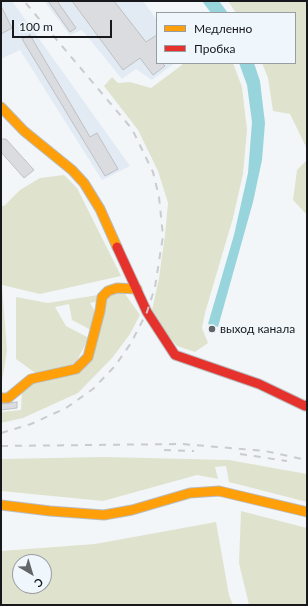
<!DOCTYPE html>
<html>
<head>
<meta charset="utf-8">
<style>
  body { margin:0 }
  #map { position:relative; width:308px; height:606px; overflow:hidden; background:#f2f6f9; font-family:Lato,sans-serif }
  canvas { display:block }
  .frame { position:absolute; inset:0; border:2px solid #16181b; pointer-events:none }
  .legend { position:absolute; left:156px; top:12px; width:140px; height:52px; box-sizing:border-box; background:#eff6fc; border:1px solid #989da2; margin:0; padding:5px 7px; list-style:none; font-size:12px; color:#16181b }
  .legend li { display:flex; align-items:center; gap:8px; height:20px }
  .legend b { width:20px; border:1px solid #989da2 }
  .north { position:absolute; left:12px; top:554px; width:40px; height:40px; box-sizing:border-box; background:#eff6fc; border:1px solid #989da2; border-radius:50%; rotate:142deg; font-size:11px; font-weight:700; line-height:16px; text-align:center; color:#16181b }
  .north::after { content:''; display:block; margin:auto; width:14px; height:18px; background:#636669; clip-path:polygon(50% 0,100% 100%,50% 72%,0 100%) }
  .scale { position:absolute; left:12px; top:20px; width:100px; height:18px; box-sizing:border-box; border:2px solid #16181b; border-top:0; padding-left:5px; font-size:12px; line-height:14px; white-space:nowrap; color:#16181b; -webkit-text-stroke:3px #eff6fc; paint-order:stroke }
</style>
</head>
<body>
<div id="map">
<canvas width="308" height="606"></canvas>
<div class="frame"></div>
<ul class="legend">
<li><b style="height:5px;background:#ff9f0a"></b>Медленно</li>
<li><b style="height:5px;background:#e5322d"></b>Пробка</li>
</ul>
<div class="north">С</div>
<div class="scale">100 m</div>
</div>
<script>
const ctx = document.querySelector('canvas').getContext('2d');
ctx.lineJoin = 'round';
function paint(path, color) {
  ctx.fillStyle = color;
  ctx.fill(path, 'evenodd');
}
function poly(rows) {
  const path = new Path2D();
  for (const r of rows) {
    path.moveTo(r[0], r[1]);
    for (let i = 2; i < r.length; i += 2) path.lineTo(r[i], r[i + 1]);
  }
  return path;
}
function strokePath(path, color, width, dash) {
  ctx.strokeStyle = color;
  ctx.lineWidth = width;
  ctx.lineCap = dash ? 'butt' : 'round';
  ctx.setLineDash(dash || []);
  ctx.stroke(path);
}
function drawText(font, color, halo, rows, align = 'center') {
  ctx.font = font + ' Lato,sans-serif';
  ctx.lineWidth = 3;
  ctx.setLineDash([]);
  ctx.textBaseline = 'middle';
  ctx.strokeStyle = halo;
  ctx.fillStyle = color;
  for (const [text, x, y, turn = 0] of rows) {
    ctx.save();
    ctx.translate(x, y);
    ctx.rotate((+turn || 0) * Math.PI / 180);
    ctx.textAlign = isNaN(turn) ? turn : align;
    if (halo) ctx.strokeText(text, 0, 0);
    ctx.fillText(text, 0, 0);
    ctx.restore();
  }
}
paint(poly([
  [1,1,12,1,130,166,102,180,20,50,1,59],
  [44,1,143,1,157,20,157,63,175,63,152,80,136,69,122,79,82,30,70,35]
]), '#e2ebf3');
paint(poly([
  [228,1,307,1,307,149,290,114,273,111,268,78,262,63,295,63,295,13,236,13],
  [182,63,233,63,242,87,247,130,243,174,233,218,205,313,202,328,208,343,195,352,177,346,151,315,159,278,165,235,168,203,158,171,138,130,104,86,112,77,118,83,130,82,151,88,182,65],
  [307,160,307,215,293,200,297,170],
  [64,175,77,188,121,276,40,294,2,285,7,351,1,387,1,205,4,206,20,190,40,178],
  [123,291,140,315,130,334,113,357,78,393,23,418,1,423,1,412,21,410,22,391,29,385,91,358,102,324,104,300,90,303,96,313,91,330,72,320,69,304,55,307,66,326,89,338,75,364,38,375,16,359,16,297,48,303],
  [105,457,229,460,307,474,307,502,229,482,226,466,215,467,218,479,197,475,103,501,1,491,1,459],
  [241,511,307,528,307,605,249,605,239,563],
  [216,522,229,595,233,605,1,605,1,551,95,544],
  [20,562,44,562,44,586,20,586]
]), '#dfe3ce');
paint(poly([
  [202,1,219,1,228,13,211,13],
  [239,63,254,63,260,81,265,123,262,160,253,202,218,327,208,324,234,235,248,173,252,122,247,85]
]), '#98d4dc');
const building = poly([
  [48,1,57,1,76,28,70,32,48,1],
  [72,1,114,1,146,42,157,35,157,63,162,63,165,66,153,75,140,58,123,70,72,1],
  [1,6,12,28,1,34,1,6],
  [30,35,90,137,97,133,118,169,105,176,22,39,30,35],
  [1,139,6,139,34,170,24,178,1,152,1,139],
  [17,402,17,408,1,410,1,404,17,402]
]);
paint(building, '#dbdcdf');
strokePath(building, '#bfc0c3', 1);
const slow = poly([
  [1,107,24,131,72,170,84,183,100,209,117,247],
  [1,398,8,398,31,379,76,369,88,357,100,311,102,297,108,291,117,288,137,289],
  [1,505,50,511,104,515,132,510,190,493,219,491,307,512]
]);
const jam = poly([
  [117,247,147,312,175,355,259,384,305,406,307,405]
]);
strokePath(slow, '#b9bcbe', 11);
strokePath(jam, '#b9bcbe', 11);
strokePath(slow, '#ff9f0a', 9);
strokePath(jam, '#e5322d', 9);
strokePath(poly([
  [1,433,31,424,66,408,93,389,115,366,131,343,147,312,155,287,163,236,159,197,153,172,132,129,24,1],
  [1,446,182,444,265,451,307,460],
  [164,450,194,451],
  [240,454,287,461]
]), '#cacbcc', 2, [7, 7]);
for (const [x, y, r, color] of [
  [212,329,4,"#636669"]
]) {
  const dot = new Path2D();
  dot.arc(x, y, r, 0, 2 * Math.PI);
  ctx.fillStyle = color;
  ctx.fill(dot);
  strokePath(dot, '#eff6fc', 1.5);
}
drawText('12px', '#16181b', '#eff6fc', [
  ["выход канала",220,329]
], 'left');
</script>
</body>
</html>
